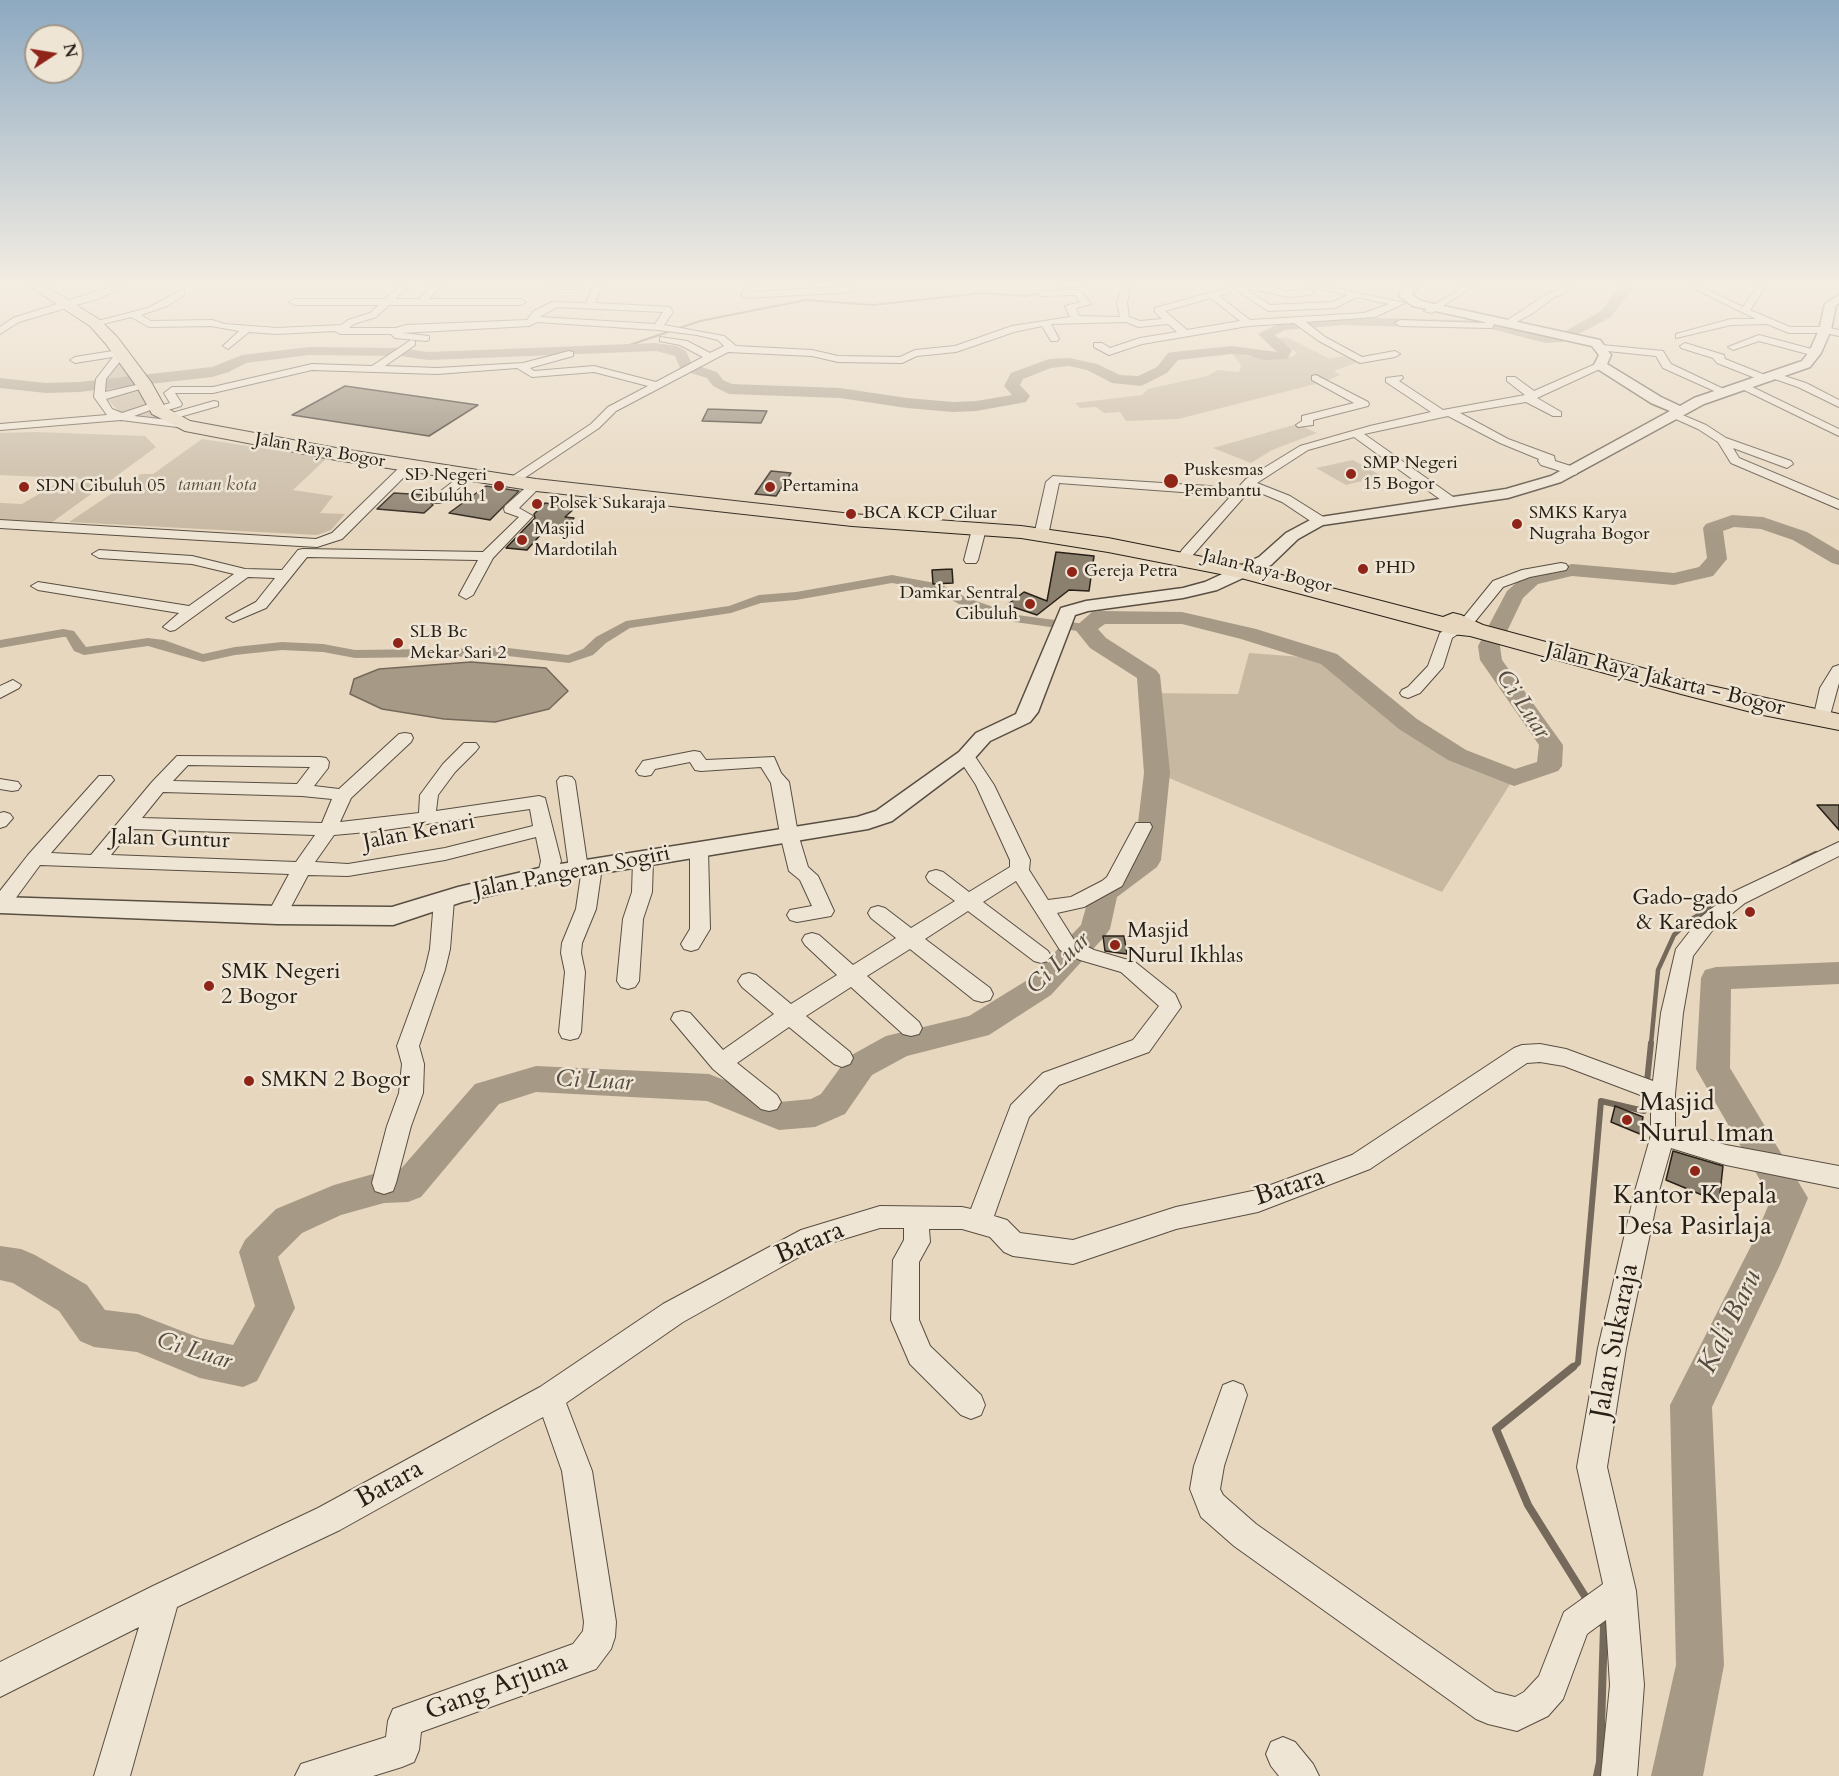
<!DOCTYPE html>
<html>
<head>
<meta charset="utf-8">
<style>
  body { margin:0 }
  #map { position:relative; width:1839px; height:1776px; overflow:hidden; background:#e7d7bf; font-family:Cardo,serif }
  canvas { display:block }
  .north { position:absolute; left:24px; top:24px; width:60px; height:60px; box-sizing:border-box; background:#efe5d5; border:2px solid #9f9689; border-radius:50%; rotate:78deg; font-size:16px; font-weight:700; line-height:24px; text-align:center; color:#282017 }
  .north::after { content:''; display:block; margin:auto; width:21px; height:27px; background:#8f2418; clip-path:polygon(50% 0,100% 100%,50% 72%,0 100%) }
</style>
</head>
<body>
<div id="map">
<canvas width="1839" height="1776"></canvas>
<div class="north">N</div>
</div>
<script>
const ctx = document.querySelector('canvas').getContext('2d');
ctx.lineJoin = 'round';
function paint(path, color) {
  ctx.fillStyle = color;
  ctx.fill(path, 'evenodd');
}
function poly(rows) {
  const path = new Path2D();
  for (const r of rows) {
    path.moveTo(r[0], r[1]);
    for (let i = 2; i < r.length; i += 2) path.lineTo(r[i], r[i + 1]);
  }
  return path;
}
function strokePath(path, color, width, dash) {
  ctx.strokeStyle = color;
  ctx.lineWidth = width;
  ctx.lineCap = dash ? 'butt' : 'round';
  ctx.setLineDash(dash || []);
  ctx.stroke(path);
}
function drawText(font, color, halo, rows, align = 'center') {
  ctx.font = font + ' Cardo,serif';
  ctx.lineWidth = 5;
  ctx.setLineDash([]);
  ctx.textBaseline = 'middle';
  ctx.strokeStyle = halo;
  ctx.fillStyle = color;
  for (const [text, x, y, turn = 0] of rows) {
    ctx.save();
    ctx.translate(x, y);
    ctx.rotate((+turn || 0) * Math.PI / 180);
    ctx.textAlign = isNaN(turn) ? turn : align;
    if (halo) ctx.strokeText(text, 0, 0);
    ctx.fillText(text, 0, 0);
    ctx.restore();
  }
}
paint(poly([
  [1287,337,1330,359,1342,356,1358,362,1334,371,1340,375,1327,381,1178,419,1126,421,1120,412,1104,413,1096,407,1080,408,1075,403,1142,395,1148,389,1207,376,1218,370,1239,372,1241,365,1231,352,1251,357,1292,357,1297,353,1277,339],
  [120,356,165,422,122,415,102,393,105,375],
  [1297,424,1317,433,1272,450,1251,463,1213,448],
  [35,432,145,436,156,447,111,480,0,475,0,433],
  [202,439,327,458,293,490,333,496,320,513,345,514,331,530,317,535,69,522,141,474,153,474],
  [1353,460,1382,476,1346,485,1316,468],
  [59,482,105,484,51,523,0,521,0,503,22,504],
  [1249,653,1329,659,1386,707,1514,778,1442,892,1157,773,1146,693,1238,694]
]), '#c7b8a2');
const water = poly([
  [471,662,546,668,568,691,549,709,495,722,444,719,382,709,350,694,354,679,379,669,471,662]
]);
paint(water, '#a69986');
strokePath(water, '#74695a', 1.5);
strokePath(poly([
  [1058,289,1083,286],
  [621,348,700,321,806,300,873,305,982,293,1026,296,1054,291]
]), '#74695a', 2);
strokePath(poly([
  [1793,864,1816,853],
  [1651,1044,1658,970,1674,935,1690,920,1722,901]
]), '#74695a', 4.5);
strokePath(poly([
  [1571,1369,1578,1363,1601,1101,1644,1111,1651,1043]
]), '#74695a', 6);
strokePath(poly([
  [1573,1367,1496,1429,1528,1505,1588,1601],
  [1597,1776,1600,1762,1604,1626,1599,1619]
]), '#74695a', 8);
paint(poly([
  [892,575,940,584,967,598,1017,615,1085,624,1091,628,1085,632,1015,622,959,604,933,590,892,583,796,600,761,603,731,613,630,628,606,643,593,655,569,663,508,656,355,658,323,652,282,650,235,655,203,662,148,646,84,655,74,651,66,637,63,637,0,648,0,640,63,629,74,631,86,647,148,638,164,640,203,654,235,647,282,642,323,644,355,650,508,648,568,655,583,649,596,637,626,621,729,606,759,595,796,592,892,575]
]), '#a69986');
paint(poly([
  [1620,286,1634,286,1611,317,1563,342,1545,343,1491,329,1343,325,1285,330,1275,335,1292,350,1287,359,1264,360,1247,355,1232,354,1178,360,1167,373,1141,386,1112,383,1087,370,1069,366,1051,368,1023,379,1020,385,1030,396,1026,402,976,411,953,412,907,408,840,398,729,394,713,386,707,378,681,370,675,356,656,351,428,360,400,356,309,355,246,363,229,372,212,377,79,392,46,393,0,388,0,378,46,383,79,382,212,367,242,355,309,347,400,348,428,352,656,343,677,346,686,351,692,364,717,372,723,380,732,384,840,388,907,398,953,402,976,401,1012,395,1004,386,1011,373,1049,359,1069,358,1097,364,1120,375,1138,376,1157,367,1168,353,1173,352,1232,346,1277,352,1258,334,1282,322,1343,317,1491,321,1545,335,1560,334,1601,311,1620,286],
  [1732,515,1763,517,1807,532,1839,551,1839,565,1832,563,1793,540,1761,529,1734,527,1723,531,1727,559,1713,576,1674,585,1572,576,1538,584,1523,598,1500,646,1502,660,1563,745,1562,766,1558,771,1514,786,1448,760,1399,729,1321,664,1241,639,1182,624,1105,624,1098,629,1106,638,1156,670,1160,675,1170,773,1161,860,1157,867,1117,897,1110,929,1105,936,1051,995,989,1035,907,1056,872,1075,845,1114,815,1127,779,1130,707,1101,536,1092,499,1104,421,1197,408,1202,384,1203,341,1215,302,1233,278,1257,295,1308,257,1381,243,1387,200,1378,137,1352,94,1347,80,1341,59,1311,13,1283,0,1280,0,1246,21,1249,35,1255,87,1285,105,1310,138,1314,200,1338,233,1345,255,1306,239,1252,245,1240,276,1209,334,1185,384,1171,399,1171,475,1084,536,1066,709,1074,780,1102,811,1099,821,1094,848,1057,886,1036,969,1016,1029,979,1081,925,1090,893,1094,886,1134,856,1144,773,1137,678,1090,648,1074,628,1092,612,1100,611,1182,612,1256,629,1337,654,1417,719,1466,750,1515,769,1537,762,1539,745,1480,660,1478,646,1507,591,1524,576,1572,564,1674,573,1699,567,1707,558,1703,528,1706,524,1732,515],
  [1839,962,1839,984,1731,989,1730,1068,1808,1198,1780,1265,1712,1407,1724,1665,1703,1776,1651,1776,1676,1665,1670,1405,1752,1244,1771,1199,1696,1069,1701,978,1705,970,1716,967,1839,962]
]), '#a69986');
const building = poly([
  [345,386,478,405,429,436,292,415,345,386],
  [708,409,767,411,761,423,702,421,708,409],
  [771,471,791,473,776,496,755,494,771,471],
  [486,486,519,491,490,520,449,513,486,486],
  [394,493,427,495,422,500,429,501,433,505,424,513,377,509,394,493],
  [545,503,576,507,565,517,574,518,560,534,543,532,527,550,506,548,535,518,534,514,545,503],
  [1056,552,1094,556,1089,591,1069,590,1037,615,1007,605,1024,592,1047,601,1056,552],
  [952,569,953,583,933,584,932,570,952,569],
  [1817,805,1839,805,1839,830,1817,805],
  [1103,936,1124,936,1127,954,1105,951,1103,936],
  [1615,1106,1643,1117,1640,1134,1611,1122,1615,1106],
  [1673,1151,1723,1166,1719,1202,1666,1180,1673,1151]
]);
paint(building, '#8b7f6e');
strokePath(building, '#282017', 1.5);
const minor = poly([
  [114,286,126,286,100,298,19,322,0,334,0,327,13,318,114,286],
  [399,286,408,286,395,299,419,299,433,286,442,286,429,299,521,299,526,302,521,305,389,305,376,317,354,324,349,328,396,328,406,325,527,320,534,311,552,302,586,303,593,286,601,286,595,303,670,307,673,312,664,325,724,336,736,346,812,350,838,356,900,357,915,350,955,346,1012,326,1070,317,1065,306,1080,302,1075,295,1040,296,1038,294,1043,291,1080,290,1091,304,1076,308,1079,316,1120,317,1117,303,1122,286,1130,286,1127,303,1129,317,1140,321,1162,319,1155,312,1155,308,1227,288,1231,291,1230,293,1219,296,1250,320,1364,313,1389,304,1357,297,1335,308,1268,311,1235,289,1234,286,1261,286,1289,291,1310,289,1315,292,1310,295,1289,297,1245,288,1270,305,1333,302,1347,295,1309,286,1326,286,1405,303,1375,317,1306,322,1325,337,1362,357,1395,351,1400,354,1395,357,1360,363,1319,341,1294,323,1248,326,1142,344,1109,355,1094,347,1094,343,1102,343,1110,348,1140,338,1177,332,1168,324,1139,327,1126,322,1051,324,1059,339,1057,341,1051,341,1042,326,1014,332,956,352,917,356,902,363,838,362,812,356,728,352,616,411,599,428,514,485,510,484,508,481,510,478,591,424,608,407,648,386,594,372,532,377,517,368,437,374,312,370,213,393,175,393,182,404,181,406,158,413,153,409,134,416,169,420,163,417,165,415,214,401,218,402,218,406,169,420,189,423,191,425,185,428,121,420,0,430,0,424,107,415,94,397,96,379,113,357,75,363,70,360,75,357,119,350,125,355,106,379,105,392,145,383,150,386,106,399,112,409,122,413,155,402,160,406,170,403,164,393,172,387,213,387,312,364,372,366,411,340,415,341,415,345,385,366,437,368,523,363,569,351,573,352,573,356,530,368,534,371,594,366,656,382,703,357,680,345,660,341,660,337,687,341,710,353,724,346,718,340,697,335,658,330,537,322,529,326,402,333,429,336,429,340,426,341,395,338,391,334,340,334,335,331,277,334,249,332,228,349,223,346,239,331,211,326,149,327,131,317,95,326,90,323,148,308,181,290,184,291,184,295,167,306,141,315,151,321,212,320,225,324,277,328,341,325,348,320,370,313,379,305,294,305,289,302,294,299,385,299,399,286],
  [1211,298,1240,321,1187,330,1165,311,1211,298],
  [557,307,663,312,655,324,540,317,557,307],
  [549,286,581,286,577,289,553,289,549,286],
  [746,286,754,286,752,292,853,286,857,289,853,292,746,298,741,295,746,286],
  [1464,286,1474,286,1432,313,1424,311,1464,286],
  [1567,286,1573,288,1553,298,1533,313,1511,325,1503,323,1547,294,1567,286],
  [1689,286,1700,286,1743,307,1758,286,1766,286,1750,310,1790,327,1825,327,1839,330,1839,336,1825,333,1789,333,1767,324,1731,325,1676,338,1676,334,1731,319,1756,319,1689,286],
  [1488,318,1496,320,1492,328,1400,326,1395,323,1400,320,1485,323,1488,318],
  [1759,335,1819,351,1820,353,1815,356,1759,341,1733,350,1728,347,1759,335],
  [1685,343,1724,355,1725,359,1770,377,1775,373,1806,383,1839,400,1839,407,1798,387,1772,378,1771,381,1763,381,1717,363,1713,358,1681,348,1680,346,1685,343],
  [1602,345,1663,351,1671,364,1730,392,1725,395,1721,394,1663,368,1656,356,1598,350,1598,346,1602,345],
  [1600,362,1604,363,1604,367,1537,398,1561,412,1561,416,1553,416,1526,402,1460,413,1508,439,1554,456,1555,461,1577,468,1577,474,1573,475,1541,465,1538,461,1539,459,1500,443,1448,416,1364,434,1456,499,1458,502,1456,505,1448,505,1354,437,1308,450,1257,483,1290,496,1325,518,1327,521,1325,524,1315,524,1282,502,1251,489,1192,556,1187,557,1180,553,1182,550,1230,497,1209,494,1059,483,1049,531,1042,535,1035,531,1046,482,1053,476,1209,486,1235,491,1246,479,1300,446,1370,426,1431,412,1386,382,1386,378,1402,376,1403,378,1399,381,1443,410,1525,395,1507,381,1507,377,1515,377,1534,391,1600,362],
  [1316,375,1368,402,1369,404,1368,406,1313,420,1313,425,1298,427,1296,425,1302,421,1302,416,1354,403,1312,380,1312,376,1316,375],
  [1744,383,1839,429,1839,436,1740,388,1740,384,1744,383],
  [1673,411,1706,425,1726,438,1791,461,1793,464,1787,468,1733,448,1739,458,1746,461,1839,500,1839,509,1731,463,1718,442,1698,429,1669,416,1667,414,1673,411],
  [409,461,415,465,413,468,342,539,317,547,0,528,0,520,316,539,332,533,405,462,409,461],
  [468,470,472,471,472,477,441,503,433,503,431,500,433,497,468,470],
  [536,481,542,485,519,508,533,516,493,558,473,595,466,599,459,595,478,560,307,557,266,608,233,622,226,618,256,602,275,578,248,577,175,630,170,631,163,627,179,613,38,590,31,586,38,582,189,606,234,574,192,564,99,558,92,554,99,550,192,556,245,569,282,570,298,550,303,549,483,552,519,517,505,512,504,509,505,506,532,482,536,481],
  [979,525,986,529,978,560,976,563,966,563,964,560,972,529,979,525],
  [1561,563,1566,564,1568,567,1566,570,1530,577,1503,587,1473,624,1452,638,1443,667,1420,693,1408,698,1402,696,1400,693,1402,690,1408,687,1428,666,1440,633,1463,618,1493,581,1522,570,1561,563],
  [1839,665,1839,683,1829,719,1821,724,1815,723,1813,719,1820,688,1833,667,1839,665],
  [13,680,21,685,19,688,0,698,0,686,13,680],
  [405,733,411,734,413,738,411,742,351,798,340,822,419,813,420,795,443,764,464,743,476,743,479,747,476,751,455,772,438,795,436,811,539,796,545,798,561,861,555,879,548,880,541,879,538,874,541,861,536,837,445,860,348,876,308,875,284,920,277,922,270,920,267,915,289,874,40,865,7,910,0,912,0,891,28,855,99,776,111,776,114,780,51,853,91,855,152,782,177,756,320,757,326,758,329,762,328,768,314,786,339,789,399,734,405,733],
  [188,765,310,767,297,784,173,781,188,765],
  [163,792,302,796,332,799,322,823,142,818,163,792],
  [530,809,533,826,445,848,348,864,315,862,334,835,378,831,530,809],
  [132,829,315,835,296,862,111,855,132,829],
  [694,751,700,752,706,760,774,757,781,773,789,782,798,834,808,867,818,876,834,911,831,916,797,922,790,920,787,915,790,910,812,906,800,880,789,871,780,834,771,783,761,767,701,771,695,770,690,762,655,769,651,775,645,776,639,775,636,771,643,761,694,751],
  [966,751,972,752,994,785,1030,860,1029,870,1048,900,1071,897,1102,881,1107,877,1136,823,1150,823,1152,827,1122,886,1084,907,1057,913,1074,940,1094,950,1135,962,1175,994,1181,1007,1149,1052,1059,1085,1029,1117,994,1216,1007,1220,1020,1233,1073,1240,1176,1207,1257,1190,1352,1155,1514,1048,1522,1045,1540,1044,1566,1049,1653,1081,1661,1013,1676,949,1701,917,1731,893,1839,842,1839,856,1745,903,1715,927,1693,956,1683,1013,1675,1094,1675,1129,1726,1145,1839,1166,1839,1188,1726,1165,1671,1148,1659,1191,1626,1348,1607,1467,1636,1591,1644,1685,1637,1776,1601,1776,1610,1685,1606,1620,1587,1634,1563,1699,1548,1716,1517,1731,1488,1724,1476,1719,1234,1546,1201,1517,1190,1489,1194,1466,1223,1385,1233,1381,1243,1385,1247,1395,1224,1466,1220,1489,1223,1495,1256,1524,1495,1692,1515,1697,1524,1692,1539,1676,1564,1612,1603,1584,1577,1467,1598,1348,1635,1191,1651,1135,1651,1099,1564,1066,1540,1062,1527,1063,1370,1169,1258,1212,1176,1229,1073,1264,1013,1256,1004,1252,990,1237,962,1229,929,1229,930,1242,919,1262,919,1320,930,1346,981,1395,985,1405,981,1415,971,1419,961,1415,910,1364,891,1320,893,1260,904,1240,904,1228,880,1228,817,1247,683,1322,566,1403,592,1471,616,1622,615,1637,611,1649,596,1669,421,1732,419,1750,414,1762,402,1767,373,1776,295,1776,301,1764,386,1737,388,1721,393,1709,573,1644,583,1631,584,1622,562,1471,543,1417,340,1530,177,1607,130,1776,94,1776,139,1627,0,1697,0,1662,153,1586,318,1508,540,1387,663,1304,801,1230,880,1206,962,1207,971,1209,1011,1105,1043,1073,1133,1040,1159,1006,1121,972,1080,960,1060,950,1016,881,983,902,1048,951,1051,956,1048,961,1041,963,1034,961,968,911,925,939,990,988,993,994,990,1000,982,1002,974,1000,910,949,867,976,919,1022,922,1028,919,1034,911,1036,903,1034,851,987,806,1016,850,1052,853,1058,850,1064,842,1067,834,1064,789,1027,737,1063,777,1095,781,1102,777,1109,769,1111,761,1109,713,1069,671,1019,674,1013,682,1011,690,1013,723,1050,774,1014,742,987,738,981,742,975,749,973,756,975,791,1004,837,975,805,945,802,940,805,935,812,933,819,935,853,965,896,938,871,918,868,913,871,908,878,906,885,908,911,928,955,901,929,882,926,877,929,872,936,870,943,872,969,892,1010,867,1010,860,976,785,957,756,960,752,966,751],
  [566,776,572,777,575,781,587,862,599,862,602,867,596,909,582,943,581,953,585,972,581,1032,578,1038,570,1040,562,1038,559,1032,565,972,561,953,562,943,576,909,581,875,572,874,569,869,557,781,560,777,566,776],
  [0,779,18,782,21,786,18,790,12,791,0,789,0,779],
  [4,812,10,814,13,818,6,826,0,828,0,813,4,812],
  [699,844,706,846,708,850,710,929,698,949,691,951,684,949,681,944,690,929,690,850,692,846,699,844],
  [643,854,650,856,653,860,652,892,643,919,639,981,635,987,628,989,621,987,617,981,623,919,632,892,633,860,636,856,643,854],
  [444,893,451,895,454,900,450,949,445,970,419,1046,424,1064,423,1093,411,1126,396,1183,393,1191,384,1194,375,1191,372,1183,387,1126,399,1093,402,1064,397,1046,425,970,430,949,434,900,437,895,444,893],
  [1283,1737,1295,1742,1313,1764,1319,1776,1279,1776,1271,1766,1266,1754,1271,1742,1283,1737]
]);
const tertiary = poly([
  [1409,286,1421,286,1411,294,1421,301,1600,340,1611,355,1607,364,1661,397,1680,406,1694,398,1802,361,1809,352,1819,330,1825,304,1839,295,1839,303,1836,305,1831,330,1821,353,1810,367,1704,404,1561,482,1508,498,1323,525,1298,539,1271,565,1217,590,1183,598,1088,611,1075,615,1038,712,1030,722,990,741,973,760,892,821,868,829,548,882,462,902,393,925,277,924,0,913,0,897,277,906,392,907,458,887,548,866,857,817,876,811,959,752,976,733,1016,714,1061,608,1086,601,1183,588,1205,582,1259,557,1286,533,1314,518,1506,489,1551,476,1670,411,1651,403,1596,368,1594,365,1599,355,1592,346,1413,306,1399,296,1401,291,1409,286]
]);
const trunk = poly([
  [29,286,46,286,100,320,118,338,151,382,165,407,190,421,336,448,536,479,852,514,1021,526,1108,538,1243,565,1443,617,1453,613,1461,615,1483,625,1698,683,1839,714,1839,730,1763,715,1681,694,1470,636,1451,634,1241,578,1108,552,1021,538,852,526,536,491,336,460,185,431,152,414,137,387,106,344,90,326,29,286]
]);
strokePath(minor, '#584e41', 2);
strokePath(tertiary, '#584e41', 3);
strokePath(trunk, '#282017', 2);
paint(minor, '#efe5d5');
paint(tertiary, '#efe5d5');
paint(trunk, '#e7d7bf');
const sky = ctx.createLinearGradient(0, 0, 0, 535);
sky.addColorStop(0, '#8da9c1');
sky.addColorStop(0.53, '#f4ede2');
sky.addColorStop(1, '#f4ede200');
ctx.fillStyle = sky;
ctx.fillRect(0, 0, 1839, 535);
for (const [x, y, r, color] of [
  [1351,474,6,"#8f2418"],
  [1171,481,8,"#8f2418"],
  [499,486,6,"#8f2418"],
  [24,487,6,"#8f2418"],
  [770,487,6,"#8f2418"],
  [537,504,6,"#8f2418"],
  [851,514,6,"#8f2418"],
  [1517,524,6,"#8f2418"],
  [522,540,6,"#8f2418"],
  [1363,569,6,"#8f2418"],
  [1072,572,6,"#8f2418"],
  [1030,604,6,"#8f2418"],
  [398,643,6,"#8f2418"],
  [1750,912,6,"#8f2418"],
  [1115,945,6,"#8f2418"],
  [209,986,6,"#8f2418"],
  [249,1081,6,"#8f2418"],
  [1627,1120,6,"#8f2418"],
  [1695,1171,6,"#8f2418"]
]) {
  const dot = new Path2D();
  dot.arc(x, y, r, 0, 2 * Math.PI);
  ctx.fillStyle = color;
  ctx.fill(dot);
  strokePath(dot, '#efe5d5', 2);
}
drawText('18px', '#282017', '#efe5d5', [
  ["Jalan Raya Bogor",320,451,10],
  ["Jalan Raya Bogor",1267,572,14]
]);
drawText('18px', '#282017', '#efe5d5', [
  ["SMP Negeri",1363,464],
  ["15 Bogor",1363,485],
  ["Puskesmas",1184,471],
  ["Pembantu",1184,492],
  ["SD Negeri",487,476,"right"],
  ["Cibuluh 1",487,497,"right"],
  ["SDN Cibuluh 05",36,487],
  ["Pertamina",782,487],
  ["Polsek Sukaraja",549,504],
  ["BCA KCP Ciluar",863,514],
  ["SMKS Karya",1529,514],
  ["Nugraha Bogor",1529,535],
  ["Masjid",534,530],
  ["Mardotilah",534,551],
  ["PHD",1375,569],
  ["Gereja Petra",1084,572],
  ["Damkar Sentral",1018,594,"right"],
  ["Cibuluh",1018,615,"right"],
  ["SLB Bc",410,633],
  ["Mekar Sari 2",410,654]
], 'left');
drawText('italic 18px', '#584e41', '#efe5d5', [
  ["taman kota",217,486]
]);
drawText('22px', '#282017', '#efe5d5', [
  ["Jalan Raya Jakarta - Bogor",1665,680,14],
  ["Jalan Kenari",419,833,-11],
  ["Jalan Guntur",170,840,2],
  ["Jalan Pangeran Sogiri",572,873,-11]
]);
drawText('22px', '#282017', '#efe5d5', [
  ["Gado-gado",1738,899,"right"],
  ["& Karedok",1738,924,"right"],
  ["Masjid",1127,932],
  ["Nurul Ikhlas",1127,957],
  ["SMK Negeri",221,973],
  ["2 Bogor",221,998],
  ["SMKN 2 Bogor",261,1081]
], 'left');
drawText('italic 24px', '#544a3e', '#efe5d5', [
  ["Ci Luar",1522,705,56],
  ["Ci Luar",1059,964,-44],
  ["Ci Luar",594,1082,3],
  ["Ci Luar",194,1352,17]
]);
drawText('27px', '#282017', '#efe5d5', [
  ["Masjid",1639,1104],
  ["Nurul Iman",1639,1135],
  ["Kantor Kepala",1695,1197,"center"],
  ["Desa Pasirlaja",1695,1228,"center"]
], 'left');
drawText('27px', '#282017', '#efe5d5', [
  ["Batara",1290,1188,-18],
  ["Batara",810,1244,-23],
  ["Jalan Sukaraja",1616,1341,-79],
  ["Batara",390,1485,-29],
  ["Gang Arjuna",497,1688,-20]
]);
drawText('italic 28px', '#544a3e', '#efe5d5', [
  ["Kali Baru",1731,1322,-64]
]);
</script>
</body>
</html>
